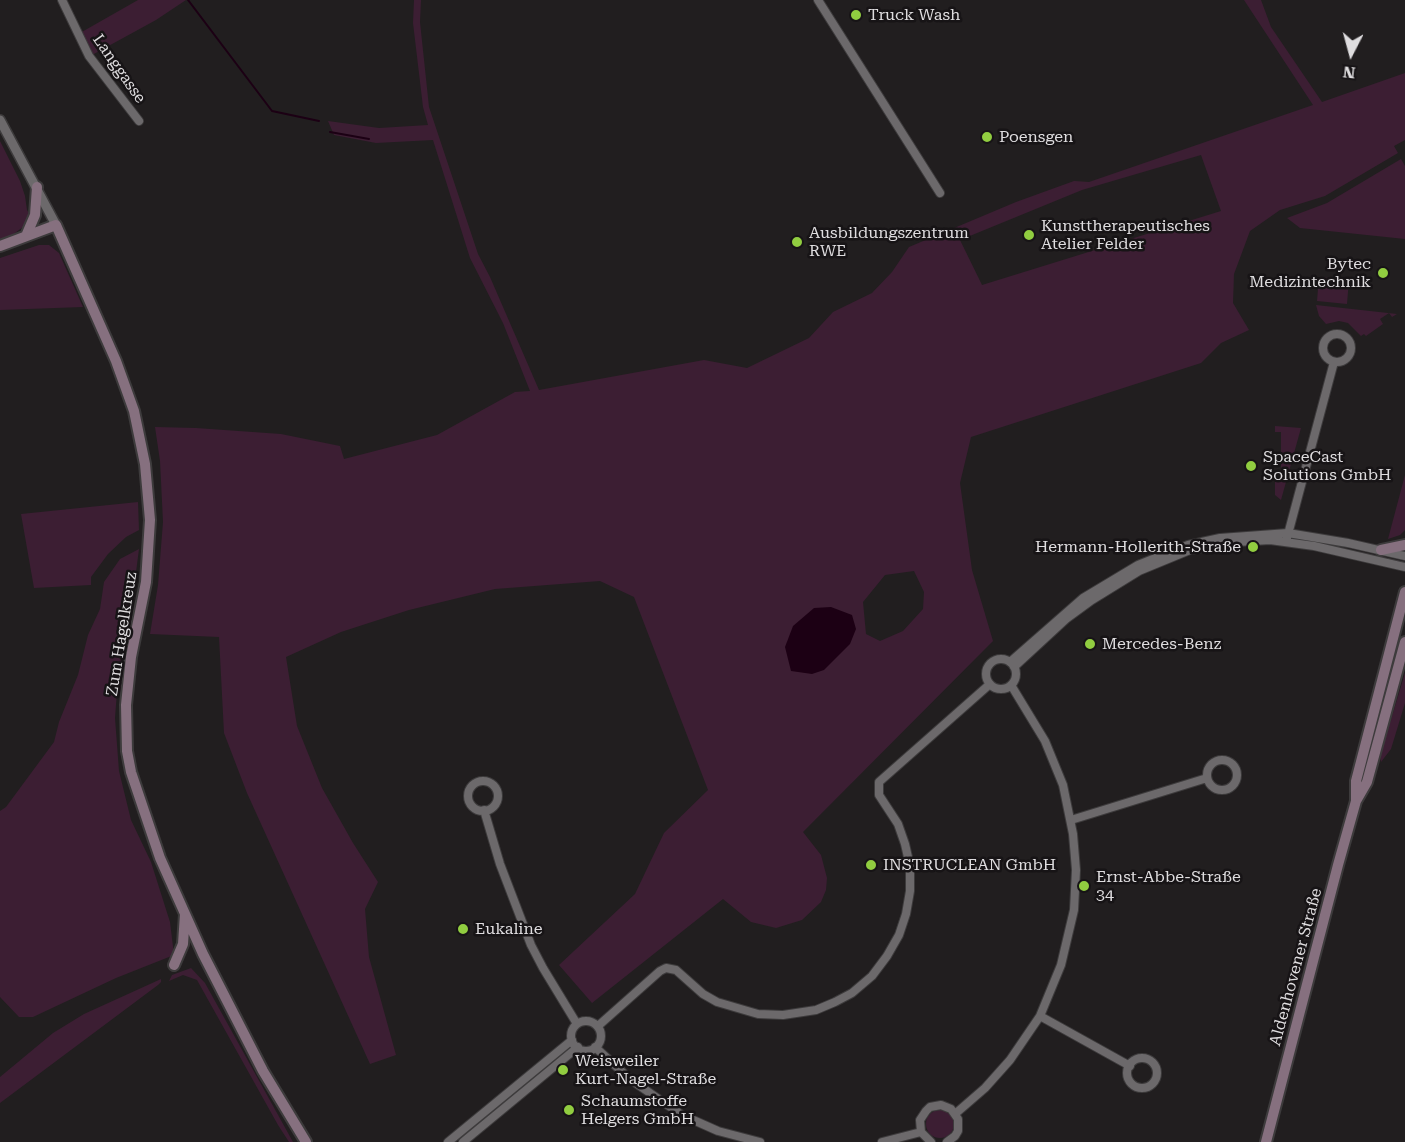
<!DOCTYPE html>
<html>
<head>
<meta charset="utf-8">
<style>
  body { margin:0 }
  #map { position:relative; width:1405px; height:1142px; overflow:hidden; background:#211e1f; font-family:"Roboto Serif",serif }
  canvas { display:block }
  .north { position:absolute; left:1321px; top:24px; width:60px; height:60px; -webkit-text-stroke:4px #171416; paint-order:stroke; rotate:186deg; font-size:16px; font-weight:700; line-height:24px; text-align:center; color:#dfdddf }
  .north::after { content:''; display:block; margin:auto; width:21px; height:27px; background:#dfdddf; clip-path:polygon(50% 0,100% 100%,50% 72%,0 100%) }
</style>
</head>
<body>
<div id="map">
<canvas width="1405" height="1142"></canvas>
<div class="north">N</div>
</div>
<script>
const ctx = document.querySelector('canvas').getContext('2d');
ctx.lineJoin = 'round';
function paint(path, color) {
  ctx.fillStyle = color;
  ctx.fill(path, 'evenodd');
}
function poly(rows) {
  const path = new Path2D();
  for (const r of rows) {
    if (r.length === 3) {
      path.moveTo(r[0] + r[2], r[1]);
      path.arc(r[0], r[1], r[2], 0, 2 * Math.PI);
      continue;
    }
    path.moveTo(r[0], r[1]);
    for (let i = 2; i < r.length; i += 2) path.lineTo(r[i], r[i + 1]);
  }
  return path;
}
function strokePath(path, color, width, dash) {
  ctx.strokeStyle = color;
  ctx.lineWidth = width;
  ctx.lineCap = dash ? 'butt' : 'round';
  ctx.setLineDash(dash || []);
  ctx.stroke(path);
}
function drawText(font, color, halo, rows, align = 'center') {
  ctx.font = font + ' "Roboto Serif",serif';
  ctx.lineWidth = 5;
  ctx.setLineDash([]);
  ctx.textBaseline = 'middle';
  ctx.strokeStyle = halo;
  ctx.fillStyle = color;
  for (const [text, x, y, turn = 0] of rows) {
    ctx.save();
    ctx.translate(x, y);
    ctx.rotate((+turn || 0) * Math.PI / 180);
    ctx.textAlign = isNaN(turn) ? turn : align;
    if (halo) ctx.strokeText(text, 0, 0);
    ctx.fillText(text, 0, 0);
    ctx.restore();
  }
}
paint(poly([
  [138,0,186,0,156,20,92,55,80,33],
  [414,0,421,0,420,22,429,107,478,254,490,277,539,390,704,360,747,368,809,338,833,312,872,293,892,272,909,247,1016,202,1074,181,1089,182,1313,105,1244,0,1261,0,1271,27,1322,102,1405,73,1405,140,1394,146,1398,153,1325,196,1280,210,1250,231,1234,274,1233,303,1249,330,1221,343,1201,363,971,437,960,483,972,570,993,641,803,832,821,855,827,878,826,890,821,902,802,920,776,928,751,922,723,899,592,1003,559,965,635,894,664,833,708,790,634,597,600,581,495,589,409,610,341,632,286,657,297,726,322,788,353,843,378,882,365,909,369,957,396,1055,370,1064,247,793,224,733,219,637,150,634,158,585,163,522,160,461,155,427,196,428,281,434,340,446,344,459,437,435,515,392,530,391,503,323,470,258,433,140,376,143,334,135,328,121,379,128,428,125,423,107,413,23],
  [1201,155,1221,211,982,285,960,240,1082,190],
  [914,571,924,592,923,609,903,631,880,641,866,634,863,602,885,575],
  [0,141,20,181,25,196,27,210,30,215,27,224,11,236,0,241],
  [1401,159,1405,166,1405,239,1300,228,1287,218,1327,203],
  [39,245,49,245,59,253,83,307,0,310,0,258],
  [1319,277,1349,280,1347,304,1317,301],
  [1316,305,1397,314,1392,317,1389,313,1380,319,1383,324,1366,336,1364,334,1361,336,1348,323,1339,321,1326,324,1319,316],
  [1275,426,1301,428,1281,500,1275,495,1275,477,1281,477,1281,432,1275,432],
  [1405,475,1405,530,1400,535,1388,539],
  [138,502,139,530,126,537,108,554,91,577,91,585,34,588,21,514],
  [139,549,132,603,118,678,115,718,119,771,131,820,151,862,170,922,174,955,116,978,33,1017,19,1017,0,997,0,811,6,807,54,742,59,722,78,675,88,635,100,609,104,582,120,559],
  [1405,673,1405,703,1391,749,1381,762,1380,756],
  [191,968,205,983,293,1142,289,1142,278,1125,197,980,183,975,169,981,172,975],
  [161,979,161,982,158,985,0,1103,0,1077,53,1033,84,1014],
  [940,1124,14]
]), '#3c1e33');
paint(poly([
  [831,607,852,615,856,629,850,644,824,670,812,674,791,671,785,647,793,626,814,608]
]), '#1c0014');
strokePath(poly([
  [188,0,272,111,319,121],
  [330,132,369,139]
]), '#1c0014', 2);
const minor = poly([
  [62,0,89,56,139,121],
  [818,0,940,193],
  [1337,348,14],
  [1287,538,1334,362],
  [1001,674,15],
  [1010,662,1083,598,1138,565,1188,545,1220,538,1288,533,1348,543,1405,556],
  [1014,667,1066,619,1092,600,1139,571,1190,550,1237,542,1270,540,1314,546,1405,567],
  [1222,775,15],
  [483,796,15],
  [484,810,500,864,531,945,543,968,577,1024],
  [1071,820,1207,778],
  [1040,1016,1130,1066],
  [586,1036,15],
  [598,1026,660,971,666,968,676,970,703,994,717,1002,758,1014,783,1015,816,1010,835,1002,852,993,872,976,887,956,899,935,906,914,910,891,910,866,905,844,898,824,879,795,879,782,990,684],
  [595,1047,631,1080,682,1115,718,1131,760,1142],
  [1142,1073,15],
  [955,1114,985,1088,1010,1060,1040,1016,1061,965,1074,910,1076,870,1073,834,1063,785,1045,741,1011,685],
  [448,1142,572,1040],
  [463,1142,578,1047],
  [882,1142,921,1132],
  [931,1142,921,1132,920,1120,926,1111,930,1107,941,1105,951,1109,958,1119,958,1131,955,1136,947,1142]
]);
const tertiary = poly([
  [0,120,56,225]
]);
const secondary = poly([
  [26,236,35,215,37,187],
  [0,246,56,225,116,361,134,411,145,464,150,520,146,582,131,657,126,705,127,751,131,772,160,858,203,954,263,1071,306,1142],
  [1381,550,1405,545],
  [1356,801,1356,781,1405,592],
  [174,965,183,944,185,914],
  [1266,1142,1338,865,1356,801,1367,782,1405,642]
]);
strokePath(minor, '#3d3b3c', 10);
strokePath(tertiary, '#3d3b3c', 12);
strokePath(secondary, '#3d3b3c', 14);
strokePath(minor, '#6c696b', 8);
strokePath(tertiary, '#6c696b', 9);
strokePath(secondary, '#86707f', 10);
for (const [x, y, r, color] of [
  [856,15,6,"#91cd40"],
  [987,137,6,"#91cd40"],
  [1029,235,6,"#91cd40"],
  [797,242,6,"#91cd40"],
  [1383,273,6,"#91cd40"],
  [1251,466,6,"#91cd40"],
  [1253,547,6,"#91cd40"],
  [1090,644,6,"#91cd40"],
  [871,865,6,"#91cd40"],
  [1084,886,6,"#91cd40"],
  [463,929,6,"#91cd40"],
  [563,1070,6,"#91cd40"],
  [569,1110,6,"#91cd40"]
]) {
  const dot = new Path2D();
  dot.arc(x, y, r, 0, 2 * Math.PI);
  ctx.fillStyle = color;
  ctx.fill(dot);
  strokePath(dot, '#171416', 2);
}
drawText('16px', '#dfdddf', '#171416', [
  ["Truck Wash",868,15],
  ["Poensgen",999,137],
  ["Kunsttherapeutisches",1041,226],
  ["Atelier Felder",1041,244],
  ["Ausbildungszentrum",809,233],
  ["RWE",809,251],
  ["Bytec",1371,264,"right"],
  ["Medizintechnik",1371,282,"right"],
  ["SpaceCast",1263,457],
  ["Solutions GmbH",1263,475],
  ["Hermann-Hollerith-Straße",1241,547,"right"],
  ["Mercedes-Benz",1102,644],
  ["INSTRUCLEAN GmbH",883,865],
  ["Ernst-Abbe-Straße",1096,877],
  ["34",1096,895],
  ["Eukaline",475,929],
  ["Weisweiler",575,1061],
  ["Kurt-Nagel-Straße",575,1079],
  ["Schaumstoffe",581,1101],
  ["Helgers GmbH",581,1119]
], 'left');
drawText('16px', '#dfdddf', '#171416', [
  ["Langgasse",119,69,55],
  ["Zum Hagelkreuz",122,634,-81],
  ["Aldenhovener Straße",1296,967,-75]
]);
</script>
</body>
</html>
